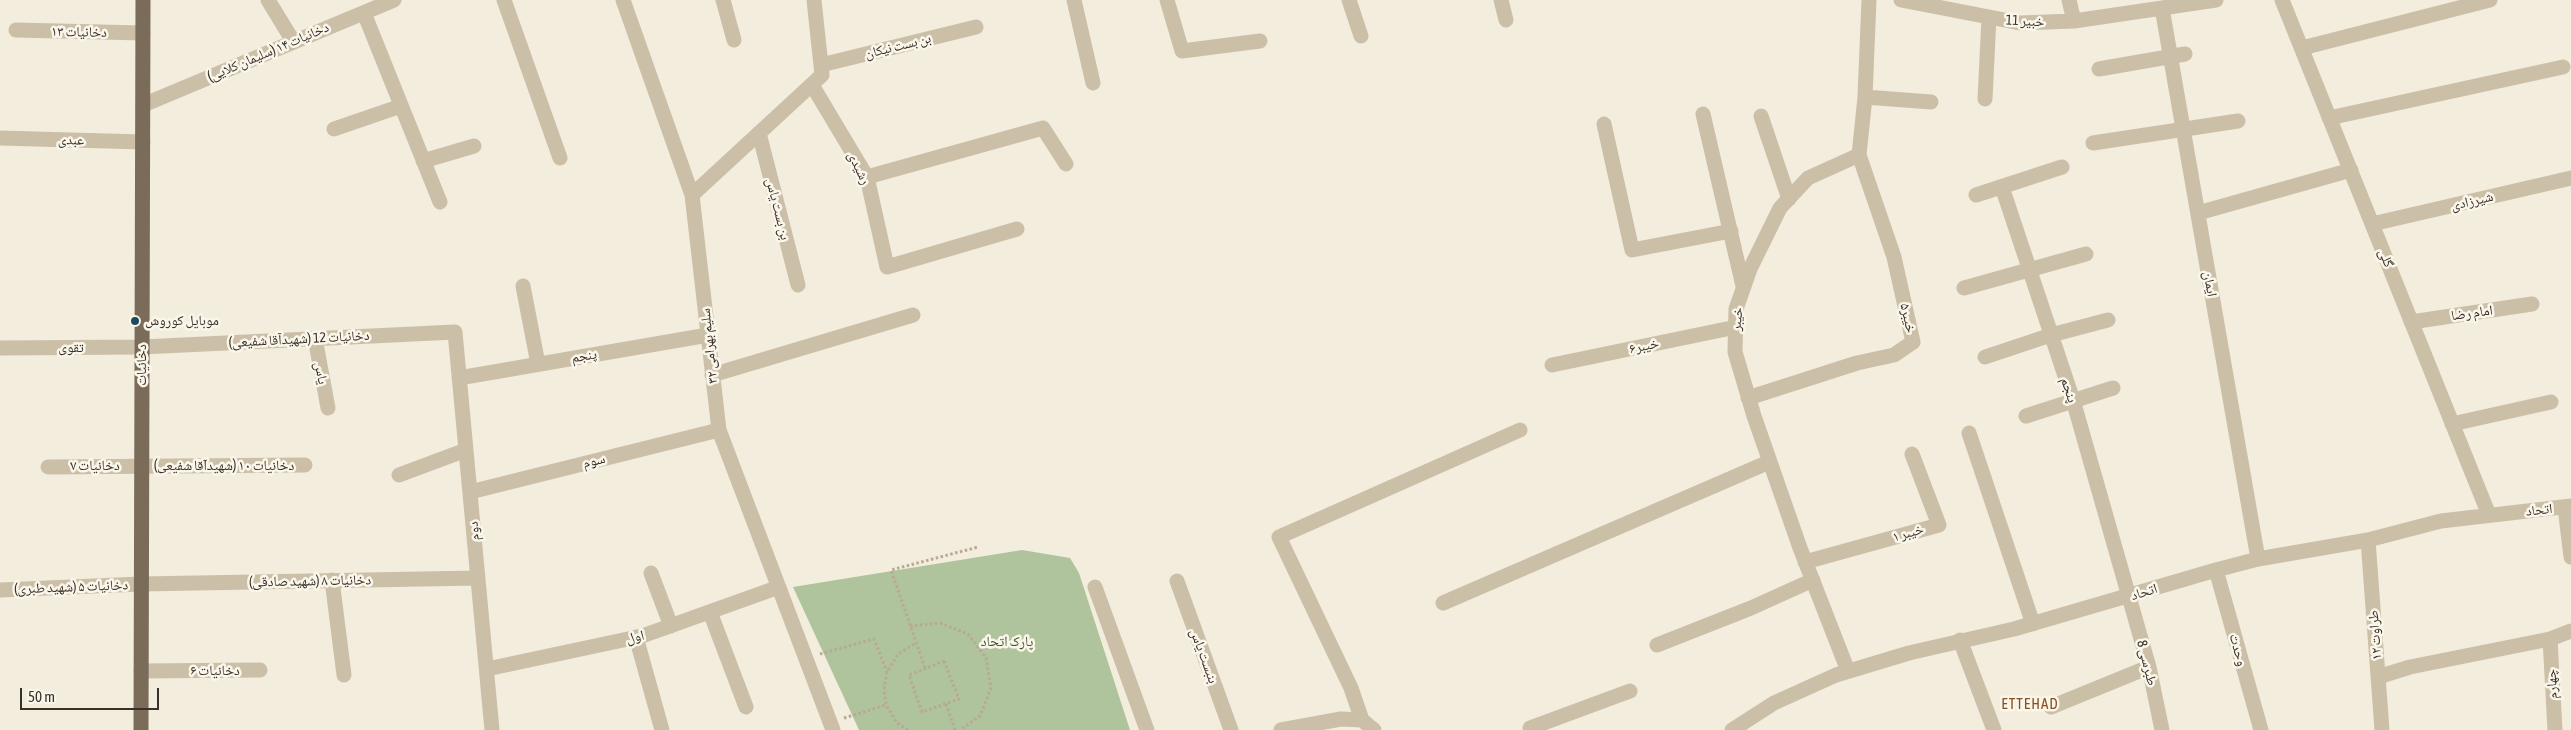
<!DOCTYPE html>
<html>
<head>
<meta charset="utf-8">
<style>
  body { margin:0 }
  #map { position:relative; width:2571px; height:730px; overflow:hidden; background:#f3eddd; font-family:"Asap Condensed",sans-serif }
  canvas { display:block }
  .scale { position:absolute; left:20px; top:688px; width:139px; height:22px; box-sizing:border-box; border:2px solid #383029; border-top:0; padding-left:6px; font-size:15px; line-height:18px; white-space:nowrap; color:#383029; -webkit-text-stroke:4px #faf6ea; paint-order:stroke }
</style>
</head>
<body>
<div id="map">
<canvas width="2571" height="730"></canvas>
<div class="scale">50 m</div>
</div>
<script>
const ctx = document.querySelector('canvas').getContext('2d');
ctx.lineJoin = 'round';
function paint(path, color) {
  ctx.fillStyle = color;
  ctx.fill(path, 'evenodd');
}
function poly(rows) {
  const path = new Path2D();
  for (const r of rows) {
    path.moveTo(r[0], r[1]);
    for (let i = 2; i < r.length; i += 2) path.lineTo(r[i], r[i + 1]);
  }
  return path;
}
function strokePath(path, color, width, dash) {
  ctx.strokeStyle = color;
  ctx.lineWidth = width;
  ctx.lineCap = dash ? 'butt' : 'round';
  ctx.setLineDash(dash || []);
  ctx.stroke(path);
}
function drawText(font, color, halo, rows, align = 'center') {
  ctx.font = font + ' "Asap Condensed","Noto Naskh Arabic",sans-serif';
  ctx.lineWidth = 5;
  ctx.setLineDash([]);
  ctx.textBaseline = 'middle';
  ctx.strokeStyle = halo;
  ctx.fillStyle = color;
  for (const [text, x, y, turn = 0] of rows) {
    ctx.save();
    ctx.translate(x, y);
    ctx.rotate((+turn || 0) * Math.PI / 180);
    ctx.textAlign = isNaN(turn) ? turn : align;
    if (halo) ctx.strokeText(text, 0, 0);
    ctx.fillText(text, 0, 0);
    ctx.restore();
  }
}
paint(poly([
  [1022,550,1070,558,1079,573,1130,730,859,730,793,587]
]), '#afc39c');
strokePath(poly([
  [910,626,940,623,968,634,986,658,991,688,980,716,960,730],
  [820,654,874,639,887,672],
  [944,661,959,699,922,712,909,675,944,661],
  [925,668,891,570,978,547],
  [946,704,955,730],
  [844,718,886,705],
  [908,730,897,723,886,705,884,689,887,672,898,654,916,643]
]), '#b8a992', 3, [2.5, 2.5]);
strokePath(poly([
  [268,0,293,41],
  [504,0,560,158],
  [623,0,692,195],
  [723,0,734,40],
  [814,0,822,75,692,195,719,430,833,730],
  [1074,0,1093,83],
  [1167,0,1182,51,1260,41],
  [1349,0,1361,36],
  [1501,0,1506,20],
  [1901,0,2020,23,2074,21,2216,0],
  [2069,0,2074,21],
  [2282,0,2489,515],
  [2162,8,2258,559],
  [364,13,440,202],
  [16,30,143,33],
  [2302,48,2490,0],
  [821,65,976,27],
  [2099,69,2185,54],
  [812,85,867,177,887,267,1017,229],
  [1865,97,1931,102],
  [1985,99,1989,17],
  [143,105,394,0],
  [1703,114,1743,286],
  [1761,116,1789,199],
  [2329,118,2563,67],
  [1604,124,1632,250,1731,231],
  [334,129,401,106],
  [759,133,798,285],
  [0,138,143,142],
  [2093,143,2238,121],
  [423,161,474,146],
  [867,177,1043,128,1066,164],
  [2002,187,2073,400,2149,667,2162,730],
  [1976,195,2062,167],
  [2198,213,2351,170],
  [2372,224,2571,178],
  [523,286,538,364],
  [1964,288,2086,254],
  [2411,322,2532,304],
  [315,338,328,408],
  [0,348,142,347,455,332,492,730],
  [1985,357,2051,335,2108,320],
  [1552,365,1736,327],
  [712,375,913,315],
  [459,378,708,335],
  [1748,398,1857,363,1894,355,1913,342,1894,257,1859,155],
  [2026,416,2113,388],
  [2452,424,2551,402],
  [1969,433,2033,624],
  [48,467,305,465],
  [399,475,466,450],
  [470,492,719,430],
  [2565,507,2571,557],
  [2368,540,2382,730],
  [1805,562,1939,525,1912,454],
  [2216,570,2261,730],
  [651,573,671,626],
  [332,580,344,675],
  [1177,581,1231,730],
  [1095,587,1147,730],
  [0,590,141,584,478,578],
  [1443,603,1769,462],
  [710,612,746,707],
  [636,637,662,730],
  [2550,639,2555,730],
  [1960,640,1994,730],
  [1657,645,1751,608,1813,580],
  [487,669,642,636,779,587],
  [141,671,260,670],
  [1848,671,1800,548,1754,416,1735,352,1736,309,1750,269,1780,208,1808,178,1859,155,1865,97,1869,0],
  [2378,677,2410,667,2550,639,2571,631],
  [2051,707,2149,667],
  [1362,720,1351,688,1279,537,1520,430],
  [1281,730,1341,719,1362,720,1374,730],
  [1531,730,1530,728,1630,691],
  [1732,730,1774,703,1836,675,1909,653,2014,629,2216,570,2258,559,2368,540,2441,521,2571,506]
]), '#ccbfa8', 15);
strokePath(poly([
  [141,730,143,0]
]), '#7b6b59', 15);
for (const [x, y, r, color] of [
  [135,321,5,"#1d4b5b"]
]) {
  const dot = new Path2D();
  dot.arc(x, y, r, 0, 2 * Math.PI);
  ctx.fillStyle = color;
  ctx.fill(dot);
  strokePath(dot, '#faf6ea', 2);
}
drawText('14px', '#383029', '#faf6ea', [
  ["خبیر 11",2025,21,3],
  ["دخانیات ۱۳",79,32,1],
  ["بن بست نیکان",898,46,-14],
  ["دخانیات ۱۴ (سلیمان کلایی)",268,52,-23],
  ["عبدی",71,140,1],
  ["رشیدی",859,168,64],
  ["شیرزادی",2472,201,-13],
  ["بن بست یاس",778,209,76],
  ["گلی",2386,258,68],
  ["ایمان",2210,284,80],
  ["امام رضا",2472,313,-8],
  ["خیبر۵",1908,318,77],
  ["خیبر",1737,319,-85],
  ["دخانیات 12 (شهیدآقا شفیعی)",299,339,-3],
  ["سلیم بهرامی ۳۲",709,346,-96],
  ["خیبر۶",1644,346,-12],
  ["تقوی",71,348],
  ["پنجم",584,356,-10],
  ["دخانیات",142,365,-90],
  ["یاس",321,373,79],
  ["پنجم",2069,390,72],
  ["سوم",594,461,-14],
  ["دخانیات ۷",95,466],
  ["دخانیات ۱۰ (شهیدآقا شفیعی)",224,466],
  ["اتحاد",2539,510,-6],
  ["دوم",474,531,-95],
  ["خیبر ۱",1908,533,-16],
  ["دخانیات ۸ (شهید صادقی)",310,581,-1],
  ["دخانیات ۵ (شهید طبری)",71,587,-2],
  ["اتحاد",2144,592,-17],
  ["طراوت ۱۲",2375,635,-94],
  ["اول",635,637,-14],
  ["وحدت",2238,650,75],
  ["بنبست یاس",1204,656,70],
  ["طبرسی 8",2147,663,76],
  ["دخانیات ۶",215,671],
  ["چهارم",2552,684,-93]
]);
drawText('14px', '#383029', '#faf6ea', [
  ["موبایل کوروش",145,321]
], 'left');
drawText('14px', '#3f572c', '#faf6ea', [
  ["پارک اتحاد",1007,642]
]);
ctx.letterSpacing = '1px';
drawText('15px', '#8a4d1f', '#faf6ea', [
  ["ETTEHAD",2030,704]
]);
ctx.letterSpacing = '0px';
</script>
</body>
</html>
